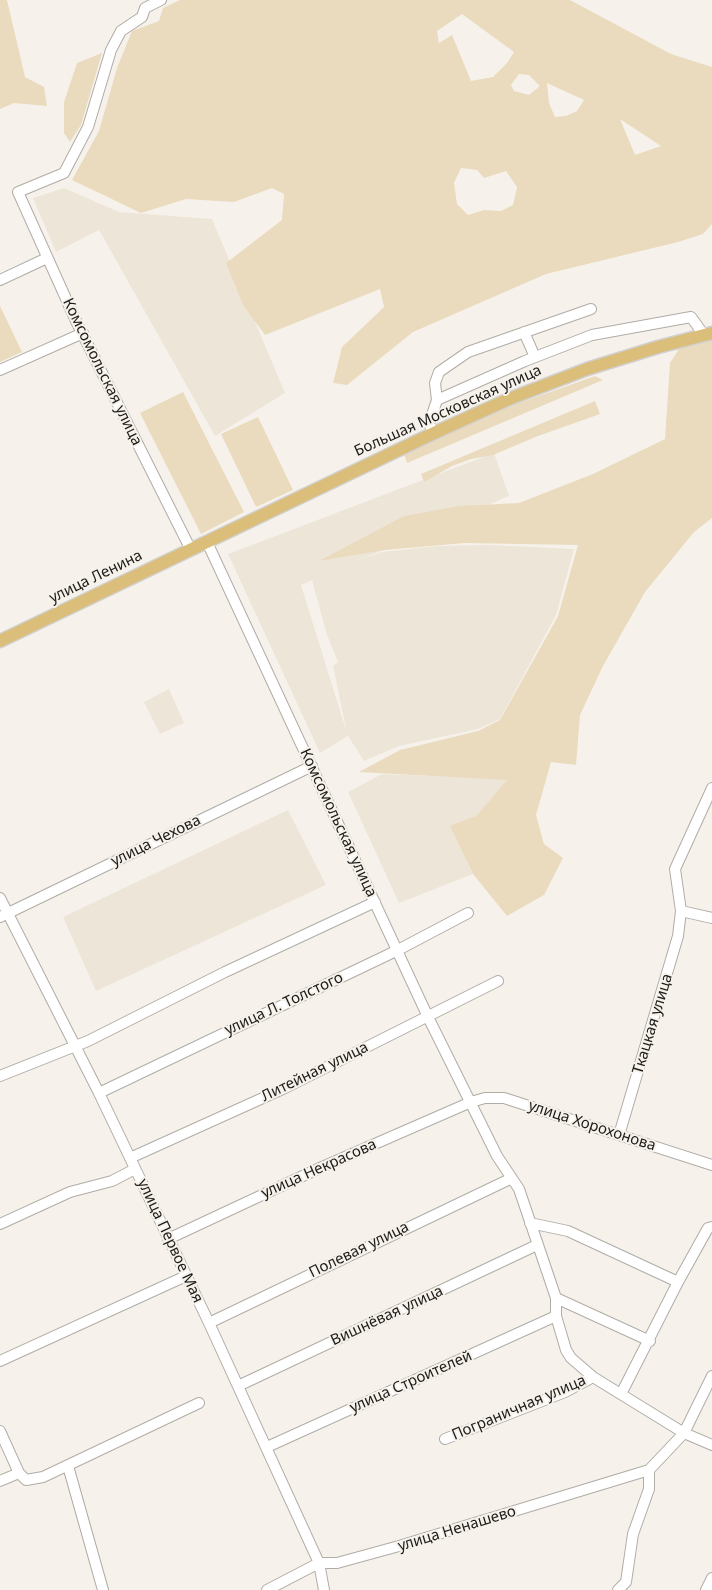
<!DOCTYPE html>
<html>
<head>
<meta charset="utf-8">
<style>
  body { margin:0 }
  canvas { display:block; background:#f6f2eb }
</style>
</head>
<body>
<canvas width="712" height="1590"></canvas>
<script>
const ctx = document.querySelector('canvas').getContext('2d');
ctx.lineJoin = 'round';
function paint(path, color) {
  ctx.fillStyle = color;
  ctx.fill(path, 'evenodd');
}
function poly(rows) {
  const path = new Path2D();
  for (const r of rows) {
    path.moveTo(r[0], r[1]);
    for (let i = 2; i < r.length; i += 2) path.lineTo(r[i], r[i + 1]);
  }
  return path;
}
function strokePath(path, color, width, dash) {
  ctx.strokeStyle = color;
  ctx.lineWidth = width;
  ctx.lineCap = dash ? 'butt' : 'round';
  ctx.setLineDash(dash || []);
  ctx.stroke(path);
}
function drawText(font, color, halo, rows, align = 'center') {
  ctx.font = font + ' "Noto Sans",sans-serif';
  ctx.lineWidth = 4;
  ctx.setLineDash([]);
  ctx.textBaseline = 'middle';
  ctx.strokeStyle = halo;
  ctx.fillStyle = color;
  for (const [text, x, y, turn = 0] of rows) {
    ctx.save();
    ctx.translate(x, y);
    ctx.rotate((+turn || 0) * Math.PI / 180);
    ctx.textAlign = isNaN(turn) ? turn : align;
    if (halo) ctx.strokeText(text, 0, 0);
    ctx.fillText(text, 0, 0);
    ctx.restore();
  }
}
paint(poly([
  [64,188,119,212,212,219,285,393,215,436,99,230,56,252,33,198],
  [494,453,509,496,362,559,382,552,437,546,489,545,574,549,556,615,500,719,478,729,399,746,364,761,348,736,320,753,228,554],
  [312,580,327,635,338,662,333,666,347,733,301,585],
  [169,689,184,723,160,734,144,702],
  [382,774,508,779,476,816,466,860,473,874,399,903,348,792],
  [288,810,326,885,96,991,63,917]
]), '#ede6d8');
paint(poly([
  [0,0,7,0,25,77,44,87,47,106,14,103,0,109],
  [180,0,570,0,671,54,712,67,712,224,703,234,678,242,546,274,413,332,347,385,333,383,342,347,384,307,380,289,265,335,243,305,226,263,282,220,284,194,272,188,234,202,186,199,141,213,72,180,99,131,117,68,132,31,159,21,163,8],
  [462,14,514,52,507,63,493,77,471,81,452,35,439,43,437,31],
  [519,74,529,75,540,86,529,95,514,91,511,85],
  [547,83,584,100,577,111,566,116,555,117,549,103],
  [620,119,661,146,635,155],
  [461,168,477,170,484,178,506,171,517,187,513,205,501,211,484,210,468,215,457,204,454,183],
  [102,53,81,125,70,142,64,133,64,102,77,63],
  [0,306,22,352,0,362],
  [712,337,712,518,694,532,645,592,603,666,580,715,576,765,551,762,536,815,544,844,563,858,544,895,507,916,473,874,450,826,476,816,507,780,359,772,400,750,478,731,500,720,558,616,578,545,465,543,385,550,319,561,404,516,459,506,519,503,593,474,665,439,670,363,682,344],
  [595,376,603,380,407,463,404,454,441,437,511,406],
  [183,392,244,512,201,534,140,413],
  [595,401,600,414,538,436,493,455,471,459,452,466,424,482,421,474],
  [258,417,293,490,256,507,221,434]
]), '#eadbbe');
const minor = poly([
  [161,0,145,8,142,17,121,31,111,50,88,127,64,173,18,192,76,321,191,550],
  [0,280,47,258],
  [524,332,535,357],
  [0,370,83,333],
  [437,400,435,383,439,372,468,352,591,309],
  [434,433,429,424,437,400,525,361,592,335,691,317,704,335],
  [207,542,428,1017,497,1156,519,1189,556,1298,556,1316,566,1350,571,1358,593,1377,684,1433,712,1445],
  [0,898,99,1093,209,1323,319,1563,324,1590],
  [681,911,712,918],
  [0,917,312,766],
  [0,1076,88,1041,225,972,375,902],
  [99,1093,398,950,468,913],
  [619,1135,678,936,681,911,675,869,712,788],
  [130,1158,285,1088,498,981],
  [530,1223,568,1231,678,1282],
  [0,1224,70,1192,112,1181,135,1169],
  [168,1239,322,1167,471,1102,485,1098,504,1098,712,1165],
  [556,1298,650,1341],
  [209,1323,510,1179],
  [0,1361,186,1276],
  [238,1386,537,1245],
  [621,1394,678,1282,708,1228,712,1227],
  [0,1431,19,1473],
  [445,1439,565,1392,593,1377],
  [267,1447,556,1316],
  [68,1466,103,1590],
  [0,1481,19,1473,26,1480,43,1477,199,1403],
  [626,1582,633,1534,649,1489,649,1470,684,1433,712,1376],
  [267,1590,319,1563,337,1563,399,1546,649,1470],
  [618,1590,626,1582],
  [706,1590,712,1578]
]);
const major = poly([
  [0,641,434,433,509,399,587,369,658,347,712,333]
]);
strokePath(minor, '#b0aca6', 12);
strokePath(major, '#d2d1d1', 15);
strokePath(minor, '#fff', 10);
strokePath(major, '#dbbe79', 12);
drawText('15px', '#1c1b18', '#f6f2eb', [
  ["Комсомольская улица",102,372,64],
  ["Большая Московская улица",448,411,-24],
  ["улица Ленина",96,577,-26],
  ["Комсомольская улица",338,823,65],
  ["улица Чехова",156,841,-26],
  ["улица Л. Толстого",284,1004,-25],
  ["Ткацкая улица",653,1024,-73],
  ["Литейная улица",315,1072,-26],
  ["улица Хорохонова",592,1126,18],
  ["улица Некрасова",319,1169,-24],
  ["улица Первое Мая",170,1241,65],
  ["Полевая улица",359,1250,-26],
  ["Вишнёвая улица",387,1316,-25],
  ["улица Строителей",411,1382,-24],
  ["Пограничная улица",519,1408,-23],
  ["улица Ненашево",457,1529,-17]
]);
</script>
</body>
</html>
